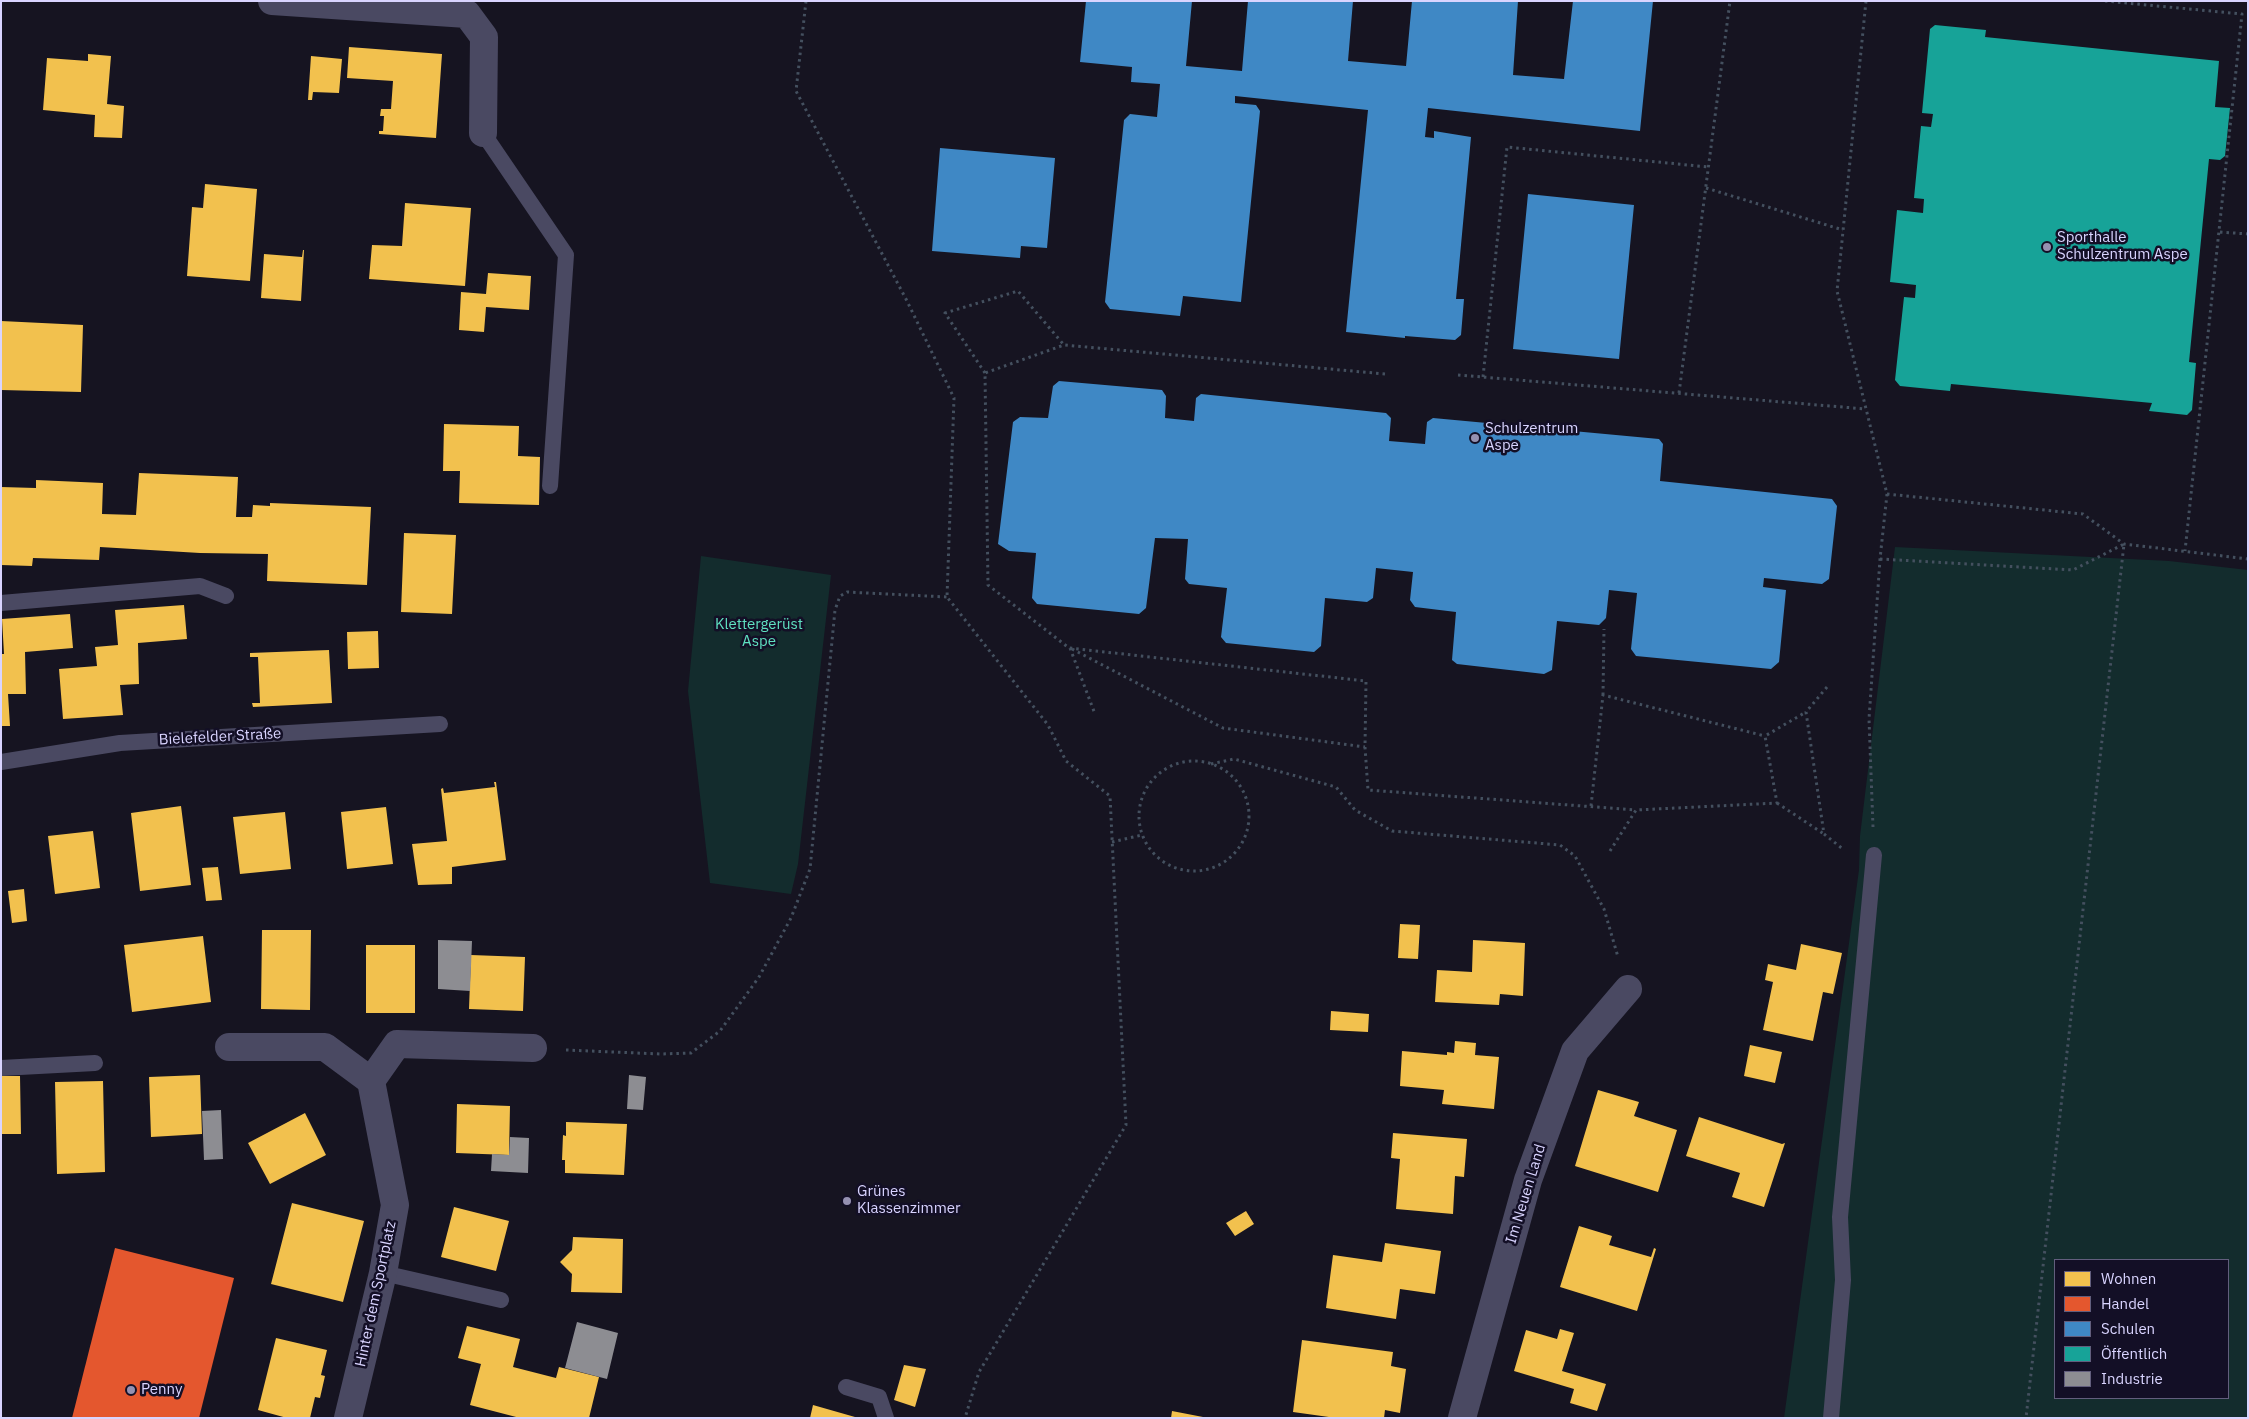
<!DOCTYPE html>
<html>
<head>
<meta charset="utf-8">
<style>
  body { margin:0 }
  #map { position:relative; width:2249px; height:1419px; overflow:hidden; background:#161421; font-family:"IBM Plex Sans",sans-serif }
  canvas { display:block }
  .frame { position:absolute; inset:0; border:2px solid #d9d4ff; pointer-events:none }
  .legend { position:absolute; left:2054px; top:1259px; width:175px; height:140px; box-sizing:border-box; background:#130f26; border:1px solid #625e7d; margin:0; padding:6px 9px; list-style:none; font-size:15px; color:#d9d4ff }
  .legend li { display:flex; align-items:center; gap:10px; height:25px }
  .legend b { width:25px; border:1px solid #625e7d }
</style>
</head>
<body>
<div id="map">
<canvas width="2249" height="1419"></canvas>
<div class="frame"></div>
<ul class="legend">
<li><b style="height:14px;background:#f2c14e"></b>Wohnen</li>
<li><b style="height:14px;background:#e4572e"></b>Handel</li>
<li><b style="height:14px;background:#3f88c5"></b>Schulen</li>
<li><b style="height:14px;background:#17a398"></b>Öffentlich</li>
<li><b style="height:14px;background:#8d8d92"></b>Industrie</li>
</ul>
</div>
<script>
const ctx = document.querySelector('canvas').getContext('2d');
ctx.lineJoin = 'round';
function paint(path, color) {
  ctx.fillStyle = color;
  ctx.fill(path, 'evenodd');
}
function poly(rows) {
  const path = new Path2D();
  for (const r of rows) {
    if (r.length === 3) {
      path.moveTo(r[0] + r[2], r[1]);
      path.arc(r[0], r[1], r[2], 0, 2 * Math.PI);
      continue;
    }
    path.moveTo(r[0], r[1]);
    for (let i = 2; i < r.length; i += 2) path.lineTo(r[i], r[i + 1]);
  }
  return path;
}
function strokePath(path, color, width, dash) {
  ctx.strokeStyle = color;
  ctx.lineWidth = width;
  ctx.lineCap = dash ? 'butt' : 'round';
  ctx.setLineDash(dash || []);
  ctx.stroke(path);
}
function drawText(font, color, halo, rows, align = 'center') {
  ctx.font = font + ' "IBM Plex Sans",sans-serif';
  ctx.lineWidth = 5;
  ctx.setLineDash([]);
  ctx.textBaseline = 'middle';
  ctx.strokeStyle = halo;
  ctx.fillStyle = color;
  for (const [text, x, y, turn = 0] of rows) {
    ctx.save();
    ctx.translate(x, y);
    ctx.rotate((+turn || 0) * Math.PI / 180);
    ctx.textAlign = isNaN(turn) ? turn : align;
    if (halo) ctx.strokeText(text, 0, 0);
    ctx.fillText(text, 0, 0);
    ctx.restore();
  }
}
paint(poly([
  [1895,547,2169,561,2248,570,2248,1418,1784,1418,1859,870,1860,836],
  [2055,1260,2228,1260,2228,1398,2055,1398],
  [701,556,831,575,798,864,791,894,710,883,688,691]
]), '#132c2d');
paint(poly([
  [349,47,442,54,436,138,379,134,379,131,383,131,384,116,380,116,381,109,391,109,393,81,347,78],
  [88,54,111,56,107,104,124,106,122,138,94,137,95,115,43,110,47,58,88,61],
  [311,56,342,59,339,93,313,92,312,100,308,100],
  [205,184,257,189,250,281,187,276,192,207,203,208],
  [405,203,471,208,465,286,369,279,372,245,402,246],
  [303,250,304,250,301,301,261,298,264,254,302,257],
  [488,273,531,276,529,310,486,307,484,332,459,330,461,292,486,294],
  [1,321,83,325,81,392,1,390],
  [444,424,519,426,518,456,540,457,539,505,459,503,460,471,443,471],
  [139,473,238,477,236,517,252,517,253,505,270,506,270,503,371,507,367,585,267,581,268,554,200,553,100,547,99,560,33,558,32,566,1,565,1,487,36,488,36,480,103,483,102,514,136,515],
  [404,533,456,535,452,614,401,612],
  [184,605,187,639,138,643,139,684,120,685,123,715,63,719,59,669,97,666,95,647,118,645,115,610],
  [70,614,73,648,25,652,26,694,8,694,10,726,1,726,1,654,4,654,2,619],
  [378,631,379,668,348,669,347,632],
  [329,650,332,703,253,707,252,703,260,703,258,657,250,657,250,653],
  [494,782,496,782,506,860,452,867,452,884,418,885,412,844,447,841,441,789,443,788,444,793,495,787],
  [181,806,191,885,140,891,131,813],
  [386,807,393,864,347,869,341,812],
  [285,812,291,869,240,874,233,817],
  [93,831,100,888,55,894,48,836],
  [218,867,222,900,206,901,202,868],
  [24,889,27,921,12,923,8,891],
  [1400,924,1420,925,1418,959,1398,958],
  [262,930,311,930,310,1010,261,1009],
  [203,936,211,1002,132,1012,124,945],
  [1473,940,1525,943,1523,996,1500,994,1499,1005,1435,1002,1437,970,1472,972],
  [1801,944,1842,953,1833,994,1823,992,1813,1041,1763,1030,1773,982,1765,980,1768,964,1796,970],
  [366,945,415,945,415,1013,366,1013],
  [471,955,525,957,523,1011,469,1009],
  [1331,1011,1369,1014,1368,1032,1330,1030],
  [1455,1041,1476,1043,1475,1055,1499,1057,1494,1109,1442,1104,1444,1090,1400,1086,1402,1051,1447,1055,1447,1052,1454,1053],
  [1750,1045,1782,1052,1775,1083,1744,1076],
  [200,1075,202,1134,151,1137,149,1077],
  [1,1076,20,1076,21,1134,1,1134],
  [103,1081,105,1172,57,1174,55,1082],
  [1598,1090,1639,1102,1634,1116,1677,1130,1658,1192,1575,1166],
  [457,1104,510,1106,509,1155,456,1153],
  [305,1113,326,1155,270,1184,248,1143],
  [1699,1117,1782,1144,1785,1143,1764,1207,1732,1197,1740,1173,1686,1156],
  [566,1122,627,1124,624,1175,565,1173,565,1160,562,1160,563,1135,566,1136],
  [1393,1133,1467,1139,1464,1177,1455,1176,1453,1214,1396,1209,1400,1159,1391,1158],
  [292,1203,364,1221,343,1302,271,1284],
  [454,1207,509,1221,496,1271,441,1257],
  [1246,1211,1254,1224,1235,1236,1226,1223],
  [1579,1226,1612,1236,1609,1245,1651,1257,1654,1248,1656,1249,1637,1311,1560,1287],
  [573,1237,623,1239,622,1293,571,1292,572,1274,560,1262,572,1250],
  [1385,1243,1441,1251,1435,1294,1400,1289,1396,1319,1326,1308,1333,1255,1382,1262],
  [467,1326,520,1339,513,1367,556,1378,559,1367,599,1377,589,1418,520,1418,470,1405,481,1364,458,1358],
  [1560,1329,1574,1333,1562,1371,1606,1384,1597,1411,1570,1403,1574,1389,1514,1371,1526,1330,1557,1339],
  [276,1338,327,1350,321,1375,325,1376,320,1398,315,1397,310,1418,287,1418,258,1410],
  [1302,1340,1393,1352,1391,1366,1406,1369,1400,1413,1385,1410,1384,1418,1336,1418,1293,1412],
  [904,1365,926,1369,915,1407,894,1400],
  [813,1405,855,1417,855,1418,810,1418],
  [1172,1411,1203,1417,1203,1418,1171,1418]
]), '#f2c14e');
paint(poly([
  [115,1248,234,1278,199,1418,72,1418]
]), '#e4572e');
paint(poly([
  [1086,1,1192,1,1186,66,1242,71,1248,1,1353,1,1348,61,1406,66,1412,1,1518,1,1513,75,1564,79,1573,1,1653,1,1640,131,1428,108,1425,137,1434,138,1434,131,1471,137,1456,299,1464,299,1461,335,1455,340,1405,336,1405,338,1346,332,1368,110,1235,96,1235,103,1256,105,1260,111,1241,302,1183,296,1180,316,1110,309,1105,302,1124,120,1130,114,1157,117,1160,84,1131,82,1132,67,1080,62],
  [940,148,1055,158,1047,248,1021,246,1020,258,932,251],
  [1528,194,1634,205,1619,359,1513,349],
  [1059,381,1162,390,1166,396,1165,418,1194,421,1196,398,1201,394,1386,413,1391,418,1389,441,1425,444,1427,422,1433,418,1659,439,1663,444,1660,481,1832,499,1837,506,1829,579,1822,584,1764,578,1763,587,1786,590,1779,662,1771,669,1636,656,1631,649,1637,593,1609,590,1606,618,1599,625,1557,621,1552,670,1544,674,1457,664,1452,660,1456,612,1415,607,1410,600,1413,572,1376,568,1373,598,1367,602,1325,598,1321,646,1314,652,1226,643,1221,637,1227,588,1189,584,1185,579,1188,539,1155,538,1146,608,1139,614,1037,604,1032,598,1036,553,1009,551,998,544,1013,422,1020,417,1048,418,1053,386]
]), '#3f88c5');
paint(poly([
  [1935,25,1986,30,1985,37,2219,61,2215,107,2230,108,2225,156,2220,160,2209,159,2189,362,2196,363,2192,410,2187,415,2149,411,2152,403,1951,384,1950,391,1900,386,1895,380,1904,297,1915,298,1916,285,1890,282,1897,210,1923,213,1924,199,1914,198,1921,126,1931,127,1933,114,1922,113,1930,29]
]), '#17a398');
paint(poly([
  [438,940,472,941,470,991,438,989],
  [629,1075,646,1077,643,1110,627,1109],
  [221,1110,223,1159,204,1160,202,1111],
  [510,1137,529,1138,528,1173,491,1171,492,1154,509,1155],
  [577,1322,618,1333,607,1379,565,1368]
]), '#8d8d92');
strokePath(poly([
  [806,1,796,91,907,301,954,398,947,597,1048,725,1066,761,1110,796,1126,1125,979,1372,965,1418],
  [1866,1,1837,291,1887,494,2083,514,2124,544,2248,559],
  [2105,1,2242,14,2185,551],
  [1706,188,1843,230],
  [2220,232,2248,234],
  [985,373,945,313,1018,291,1064,345],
  [1385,374,1064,345,985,373,988,585,1069,648,1366,681,1365,747,1368,790,1636,810],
  [1458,375,1866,409],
  [1483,377,1507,147,1708,167],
  [1679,393,1730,1],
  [1880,559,2073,570,2124,544,2026,1418],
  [1070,648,1095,714],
  [1072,649,1223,728,1365,747],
  [1827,687,1806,712,1824,834,1844,850],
  [1603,695,1604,629],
  [1194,816,55],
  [1211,764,1234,759,1336,787,1355,810,1392,831,1560,845,1575,856,1604,909,1618,957],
  [1777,803,1824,834],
  [1591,806,1603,695,1765,736],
  [1873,827,1869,719,1880,559,1887,494],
  [1112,842,1142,835],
  [1610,851,1636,810,1777,803,1765,736,1806,712],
  [566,1050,660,1054,691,1053,720,1031,759,977,791,918,810,869,835,610,840,596,847,592,947,597]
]), '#44505f', 3, [2.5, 4]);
strokePath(poly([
  [483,133,566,255,550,486],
  [1,603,200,586,226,596],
  [1,762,120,743,440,724],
  [1,1068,95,1063],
  [383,1273,501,1300],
  [846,1387,879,1397,886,1418],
  [1831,1418,1843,1280,1840,1217,1874,855]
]), '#4a4962', 16);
strokePath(poly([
  [272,1,467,14,484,37,483,133],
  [229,1047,325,1047,371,1081,395,1205,383,1273,348,1418],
  [371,1081,397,1044,533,1048],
  [1462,1418,1528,1180,1575,1051,1628,989]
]), '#4a4962', 28);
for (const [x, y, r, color] of [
  [2047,247,5,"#9591b1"],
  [1475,438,5,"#9591b1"],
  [847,1201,5,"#9591b1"],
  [131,1390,5,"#9591b1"]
]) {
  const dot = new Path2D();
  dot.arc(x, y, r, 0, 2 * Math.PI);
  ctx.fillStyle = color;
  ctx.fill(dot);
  strokePath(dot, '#130f26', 2);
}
drawText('15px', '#d9d4ff', '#130f26', [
  ["Sporthalle",2057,238],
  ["Schulzentrum Aspe",2057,255],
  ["Schulzentrum",1485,429],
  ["Aspe",1485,446],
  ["Grünes",857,1192],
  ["Klassenzimmer",857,1209],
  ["Penny",141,1390]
], 'left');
drawText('15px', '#5fe0c0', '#130f26', [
  ["Klettergerüst",759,625],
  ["Aspe",759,642]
]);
drawText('15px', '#d9d4ff', '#130f26', [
  ["Bielefelder Straße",220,737,-3],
  ["Im Neuen Land",1526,1194,-73],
  ["Hinter dem Sportplatz",376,1294,-78]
]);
</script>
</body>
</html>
